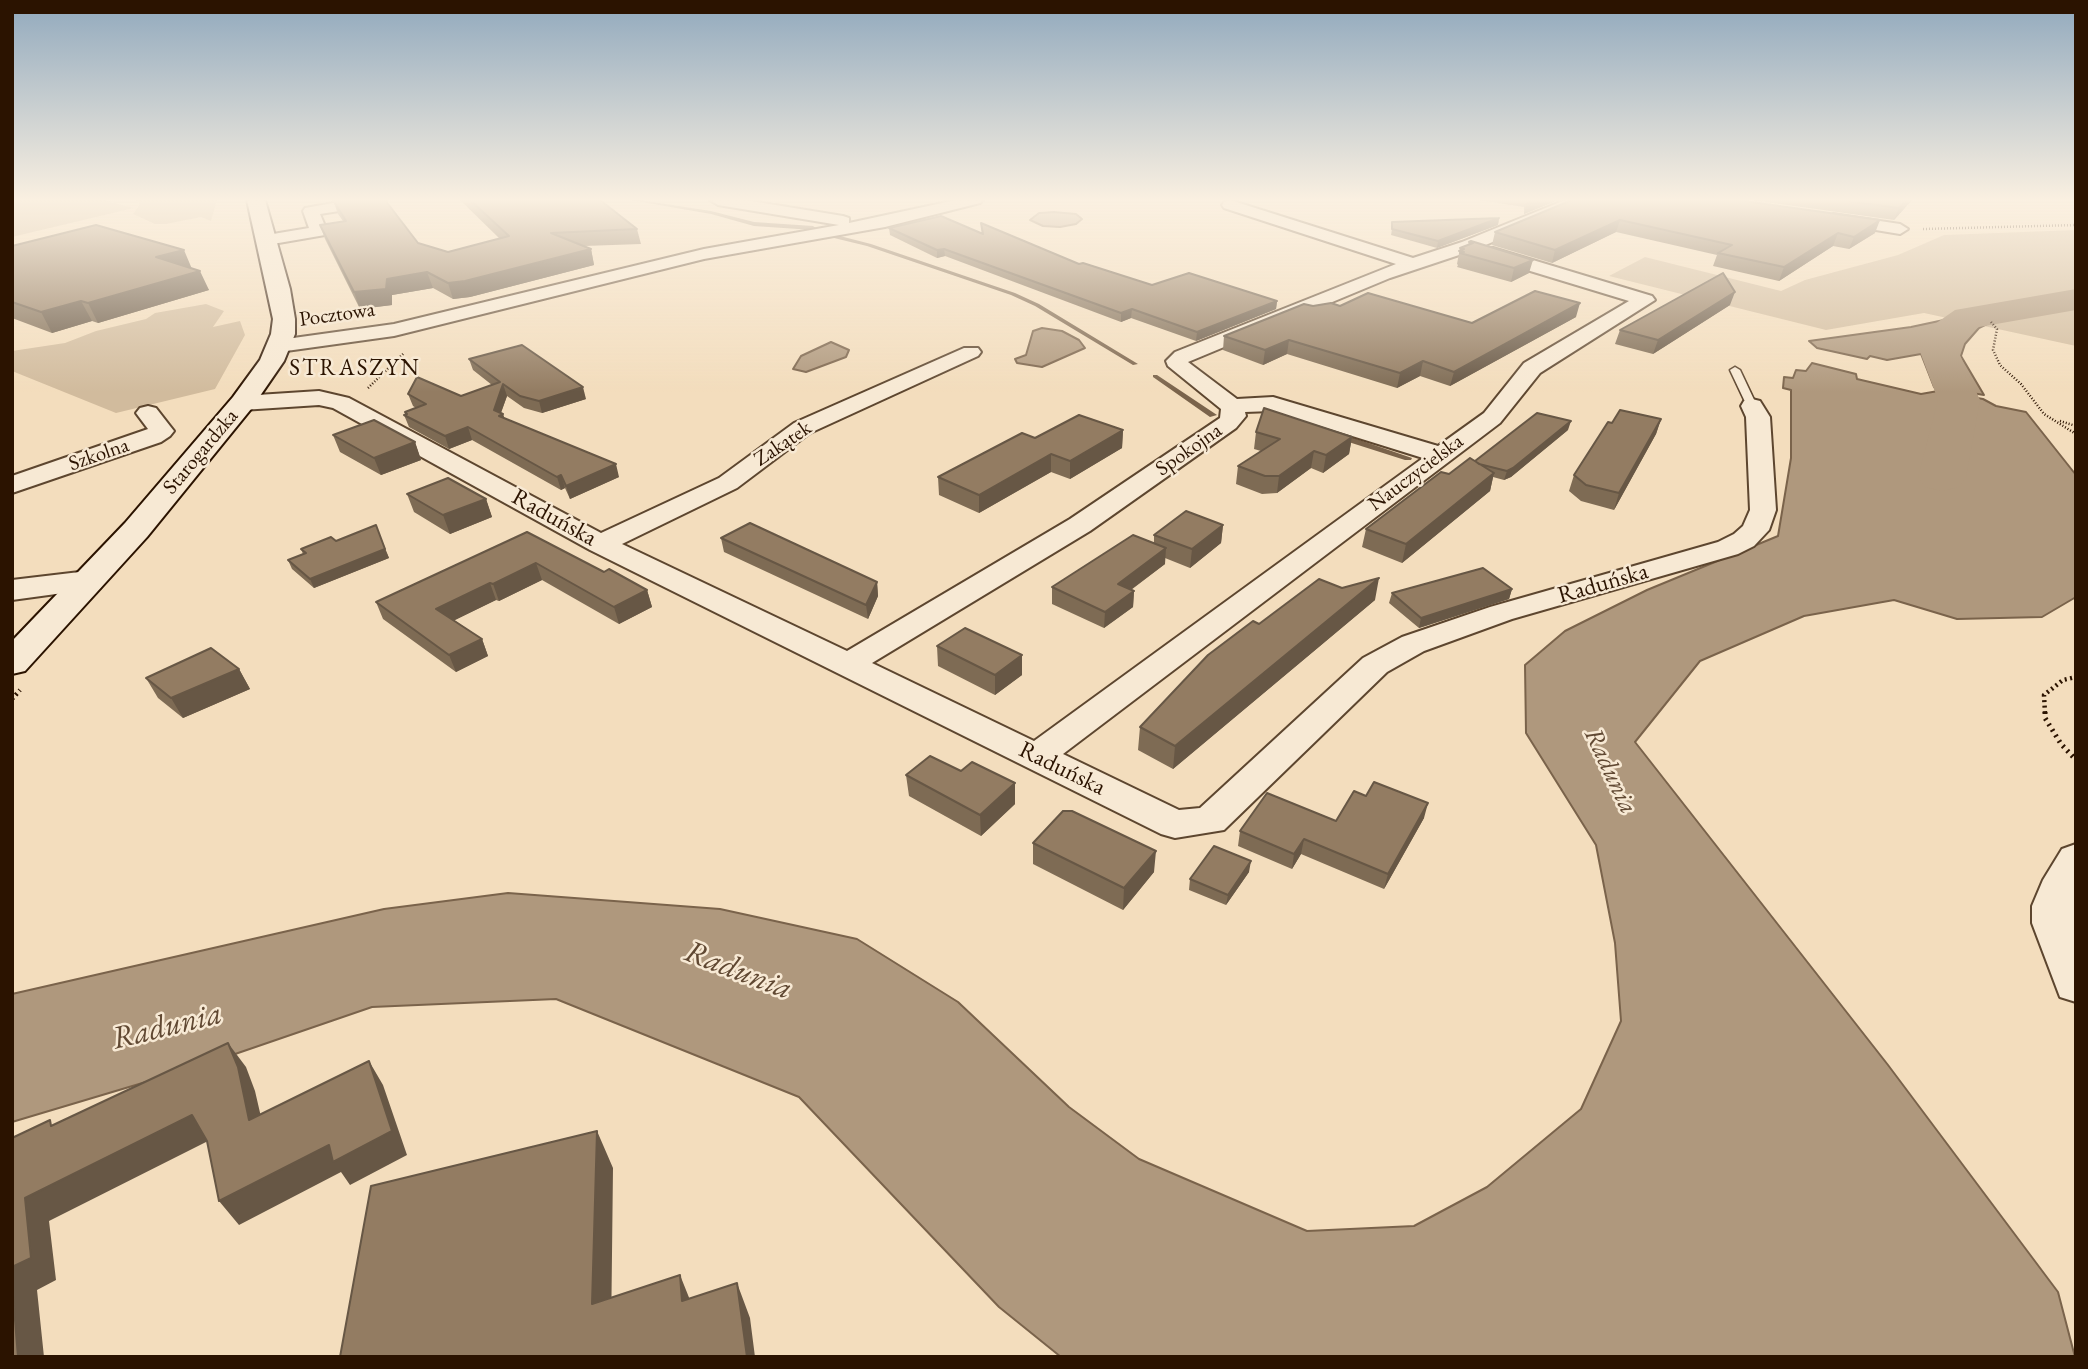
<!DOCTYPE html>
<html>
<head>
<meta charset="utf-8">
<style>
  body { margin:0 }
  #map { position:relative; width:2088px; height:1369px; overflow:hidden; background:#f3ddbd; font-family:"EB Garamond",serif }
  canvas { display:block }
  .frame { position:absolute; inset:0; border:14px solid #2b1300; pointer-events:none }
</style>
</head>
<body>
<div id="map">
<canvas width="2088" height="1369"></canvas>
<div class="frame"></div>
</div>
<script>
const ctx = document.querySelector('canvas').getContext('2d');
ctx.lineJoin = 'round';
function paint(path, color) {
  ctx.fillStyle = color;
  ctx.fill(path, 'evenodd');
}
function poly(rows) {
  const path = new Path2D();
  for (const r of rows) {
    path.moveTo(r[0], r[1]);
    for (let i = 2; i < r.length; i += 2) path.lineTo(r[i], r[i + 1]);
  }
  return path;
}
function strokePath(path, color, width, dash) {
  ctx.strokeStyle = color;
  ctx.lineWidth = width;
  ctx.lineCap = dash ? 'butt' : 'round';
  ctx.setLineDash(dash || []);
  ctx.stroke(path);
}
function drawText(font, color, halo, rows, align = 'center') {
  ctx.font = font + ' "EB Garamond",serif';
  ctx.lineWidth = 5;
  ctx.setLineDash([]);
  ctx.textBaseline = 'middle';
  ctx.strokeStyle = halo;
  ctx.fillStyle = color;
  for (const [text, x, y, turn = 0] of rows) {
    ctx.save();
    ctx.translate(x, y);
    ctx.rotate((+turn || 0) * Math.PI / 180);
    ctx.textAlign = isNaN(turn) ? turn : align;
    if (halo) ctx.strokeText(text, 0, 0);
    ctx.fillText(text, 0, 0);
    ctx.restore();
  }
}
paint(poly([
  [12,200,103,200,134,208,12,237],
  [136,200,217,200,211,221,201,217,166,224,155,224,133,214,140,204],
  [2076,230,2076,346,1924,313,1826,330,1609,276,1645,257,1781,291,1805,280,1898,255,1944,235],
  [206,304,224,311,213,327,240,321,245,335,215,389,116,413,12,371,12,351,65,343,96,331,146,319,155,313]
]), '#d1bb9d');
const water = poly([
  [1054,212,1076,214,1082,219,1076,224,1060,227,1043,226,1030,220,1039,213,1054,212],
  [1981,312,1999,318,1979,328,1965,344,1961,356,1984,395,1934,387,1921,354,1887,360,1870,356,1867,359,1817,348,1809,341,1911,327,1981,312],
  [1042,328,1062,331,1079,340,1085,348,1042,367,1017,363,1015,359,1026,355,1033,331,1042,328],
  [831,342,849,350,846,357,806,372,793,369,801,356,831,342],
  [1812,363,1856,374,1857,379,1921,394,1938,391,1983,399,1996,406,2026,412,2076,475,2076,597,2042,617,1957,619,1894,600,1804,616,1700,661,1635,742,1888,1065,2058,1292,2075,1357,1061,1357,999,1307,799,1097,556,999,372,1007,206,1064,12,1122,12,994,384,909,508,893,720,909,857,939,958,1002,1069,1107,1139,1159,1307,1231,1414,1226,1487,1187,1581,1109,1621,1021,1615,943,1596,845,1526,733,1525,665,1565,631,1647,590,1778,536,1791,458,1791,390,1783,388,1784,377,1793,378,1796,370,1806,371,1812,363]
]);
paint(water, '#af987d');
strokePath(water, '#7a634b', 2);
paint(poly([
  [630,200,640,200,711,211,754,222,813,226,816,228,813,230,754,226,711,214,630,200],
  [836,235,871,244,1015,293,1039,304,1138,364,1133,365,1035,306,1011,295,867,246,834,238,836,235],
  [1153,375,1157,375,1217,415,1210,417,1153,377,1153,375],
  [1336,434,1342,434,1412,458,1411,460,1405,460,1336,438,1336,434]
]), '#7a634b');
paint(poly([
  [2076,289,2076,310,1979,327,1955,344,1980,400,1966,477,1959,487,1942,491,1925,487,1918,477,1938,400,1916,341,1922,333,1955,310,2076,289]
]), '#af987d');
const service = poly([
  [1735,367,1740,370,1757,406,1756,408,1747,406,1730,370,1735,367]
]);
const minor = poly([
  [350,200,386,200,378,205,320,214,327,231,325,235,267,245,259,240,267,235,309,228,303,211,305,208,350,200],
  [710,200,745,200,843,216,849,218,849,223,956,200,983,200,980,203,885,227,704,259,394,336,279,352,272,350,269,346,272,342,279,340,394,324,704,249,839,225,718,205,710,200],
  [1230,200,1413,258,1462,242,1565,200,1586,200,1583,203,1474,250,1390,278,1188,362,1237,399,1273,397,1438,446,1484,413,1524,363,1629,301,1481,256,1478,252,1481,248,1493,248,1652,296,1655,300,1540,373,1500,423,1063,754,1179,810,1200,808,1363,658,1402,637,1490,607,1718,542,1734,534,1743,526,1750,510,1746,417,1741,406,1744,401,1752,399,1760,401,1770,417,1776,510,1769,530,1754,546,1738,554,1512,619,1424,651,1387,672,1224,830,1175,838,1161,834,590,550,333,408,319,405,242,410,234,408,231,403,234,398,242,396,319,391,349,398,601,533,719,478,794,423,964,348,978,348,981,352,978,356,810,433,737,488,622,544,847,651,1070,519,1220,418,1221,409,1168,366,1166,361,1175,352,1396,264,1224,208,1222,205,1224,202,1230,200],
  [1272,411,1423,458,1034,741,872,663,1090,531,1236,428,1246,416,1245,412,1272,411],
  [1833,214,1900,224,1908,229,1900,234,1827,222,1825,219,1833,214],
  [148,406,156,408,170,426,174,431,170,436,161,442,12,493,12,476,148,429,136,413,140,408,148,406],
  [2076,844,2074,906,2076,1002,2060,997,2032,923,2032,906,2043,880,2062,849,2076,844]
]);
const tertiary = poly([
  [88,571,100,574,105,581,100,588,12,600,12,580,88,571]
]);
const secondary = poly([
  [247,200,265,200,290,289,295,319,295,334,284,361,251,409,147,537,25,671,12,674,12,641,125,523,233,397,260,360,271,334,273,319,247,200]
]);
strokePath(service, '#5d462f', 3);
strokePath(minor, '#5d462f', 4);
strokePath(tertiary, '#5d462f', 4);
strokePath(secondary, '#2b1300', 4);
strokePath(poly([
  [1923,229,2076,225],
  [1991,322,1997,329,1993,350,2000,365,2021,384,2044,414,2076,434],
  [368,388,404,353],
  [2060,421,2076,426]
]), '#2b1300', 2.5, [1, 2]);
strokePath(poly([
  [12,699,20,690],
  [2045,713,2044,695,2063,680,2076,677]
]), '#2b1300', 4.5, [2, 3.5]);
strokePath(poly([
  [2045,712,2045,718,2061,744,2076,760]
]), '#2b1300', 5, [2, 4.5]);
paint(service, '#f7e9d4');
paint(minor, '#f7e9d4');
paint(tertiary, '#f7e9d4');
paint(secondary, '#f7e9d4');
paint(poly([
  [333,200,418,243,448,252,500,239,460,200,600,200,637,229,641,244,584,246,591,249,594,265,470,297,453,299,433,288,392,295,392,305,360,309,325,239,320,225,343,221,338,214],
  [1478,200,1558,200,1524,214,1524,207],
  [1572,200,1875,233,1849,249,1833,246,1779,281,1713,266,1717,255,1616,232,1552,263,1492,245,1495,232],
  [1752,200,1912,200,1894,220],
  [1499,218,1498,225,1437,248,1391,235,1392,229],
  [981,223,1079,264,1152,285,1277,301,1276,309,1196,341,1131,318,1121,322,945,256,937,258,890,235,889,228,982,234],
  [1471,241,1529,273,1511,282,1457,267,1458,265,1457,264,1460,248,1468,245,1469,242],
  [12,246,192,268,209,290,98,323,92,321,52,333,12,318],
  [1730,305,1653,354,1615,344,1620,330],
  [1313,306,1340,306,1472,323,1576,317,1450,386,1420,376,1397,388,1287,354,1263,365,1223,350,1224,336],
  [469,359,586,399,542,413,524,408,507,396,501,413,503,414,504,418,619,477,570,499,565,488,561,490,472,440,449,449,409,427,404,415,405,414,405,412,416,408,413,406,408,394,461,396,492,385,473,370],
  [1661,419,1656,434,1614,510,1581,501,1569,491,1574,475,1612,423],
  [1123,430,1122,448,1070,479,1051,472,979,513,939,495,938,477,1035,438],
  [1568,430,1511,477,1504,480,1493,477,1490,491,1402,563,1362,547,1366,529,1449,474,1475,461],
  [1256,432,1352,437,1349,454,1323,473,1311,468,1277,493,1262,494,1236,484,1238,466,1261,451,1254,449],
  [333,435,415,442,421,460,381,475,340,452],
  [407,494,486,499,492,517,450,534,414,512],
  [376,525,389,558,314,588,292,569,288,560,303,554,301,549,336,541],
  [1223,525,1221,543,1190,568,1165,558,1165,564,1131,590,1134,591,1133,607,1104,628,1052,604,1052,587,1154,543,1154,535],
  [527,532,604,572,647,590,652,607,619,624,542,580,499,601,496,600,454,620,482,639,488,656,456,672,383,619,376,602],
  [721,538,877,582,878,596,868,619,724,552],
  [1342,588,1375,600,1173,769,1138,750,1140,727,1259,624],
  [1512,589,1509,599,1419,628,1389,603,1392,593],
  [937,646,1022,655,1022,675,995,695,938,666],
  [239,669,250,689,183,718,158,698,146,678],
  [961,771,1015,783,1015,804,981,836,909,796,906,775],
  [1424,818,1384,889,1301,854,1292,869,1238,846,1240,831,1336,821],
  [1033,843,1154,872,1123,910,1033,864],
  [1249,872,1226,905,1189,890,1190,879]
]), '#7e6b54');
paint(poly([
  [1532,200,1558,200,1524,214,1527,202],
  [1907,200,1912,200,1894,220,1899,208],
  [1499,218,1498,225,1437,248,1438,241],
  [1620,220,1616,232,1552,263,1555,250],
  [1880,220,1875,233,1849,249,1854,237],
  [1838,233,1833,246,1779,281,1784,267],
  [591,249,594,265,470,297,453,299,448,283],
  [944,249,945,256,937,258,937,250],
  [184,250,192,269,156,257],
  [1533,260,1529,273,1511,282,1514,268],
  [200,271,209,290,98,323,88,303],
  [427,272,433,288,392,295,392,305,360,309,354,292,387,279],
  [1735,292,1730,305,1653,354,1658,340],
  [81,301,92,321,52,333,41,312],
  [1277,301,1276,309,1196,341,1197,332],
  [1580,303,1576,317,1450,386,1454,372],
  [1132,309,1131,318,1121,322,1121,313],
  [1289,340,1287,354,1263,365,1265,350],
  [1423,361,1420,376,1397,388,1400,373],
  [503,384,507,396,500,415,503,414,507,427,494,410],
  [583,387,586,399,542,413,539,401],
  [1661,419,1656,434,1614,510,1619,493],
  [1571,421,1568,430,1511,477,1504,480,1507,471],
  [468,427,472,440,449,449,445,436],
  [1123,430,1122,448,1070,479,1070,461],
  [1352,437,1349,454,1323,473,1326,455],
  [415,442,421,460,381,475,374,458],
  [1314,451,1311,468,1277,493,1279,476],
  [1051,454,1051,472,979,513,979,495],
  [616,464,619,477,570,499,566,486],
  [1494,473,1490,491,1402,563,1406,544],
  [561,475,565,488,561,490,557,477],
  [486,499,492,517,450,534,443,515],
  [1223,525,1221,543,1190,568,1192,549],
  [1166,548,1165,564,1117,600,1118,584],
  [385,549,389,558,314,588,310,579],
  [536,563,542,580,499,601,493,584],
  [1379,578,1375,600,1173,769,1175,746],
  [877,582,878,596,868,619,866,605],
  [490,583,496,600,443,626,436,609],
  [1512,589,1509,599,1419,628,1421,618],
  [647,590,652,607,619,624,614,607],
  [1134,591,1133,607,1104,628,1105,612],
  [482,639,488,656,456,672,449,655],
  [1022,655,1022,675,995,695,995,675],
  [239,669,250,689,183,718,171,698],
  [1015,783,1015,804,981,836,980,815],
  [1428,803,1424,818,1384,889,1388,874],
  [1304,839,1301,854,1292,869,1294,854],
  [1156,851,1154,872,1123,910,1124,888],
  [1251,861,1249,872,1226,905,1228,895],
  [228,1043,246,1067,255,1091,267,1143,249,1120],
  [369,1061,383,1085,407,1155,350,1185,341,1172,239,1225,219,1201],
  [192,1115,212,1139,49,1221,56,1280,37,1290,44,1357,18,1357,12,1283,12,1267,25,1198],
  [597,1131,613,1168,611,1339,592,1304],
  [680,1275,694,1310,682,1301],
  [737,1283,750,1318,755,1357,747,1357]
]), '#675745');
const building = poly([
  [333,200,385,200,418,243,448,252,509,236,470,200,600,200,637,229,551,233,591,249,465,281,448,283,427,272,387,279,386,289,354,292,320,225,346,221,333,200],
  [1572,200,1737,200,1880,220,1854,237,1838,233,1784,267,1718,253,1732,245,1620,220,1555,250,1495,232,1572,200],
  [1840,200,1907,200,1899,208,1840,200],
  [941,216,983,234,981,223,1079,264,1083,263,1152,285,1189,273,1277,301,1197,332,1132,309,1121,313,944,249,937,250,889,228,941,216],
  [1499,218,1438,241,1392,229,1392,222,1499,218],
  [96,225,184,250,156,257,200,271,88,303,81,301,41,312,12,302,12,246,96,225],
  [1471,241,1533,260,1514,268,1460,253,1464,252,1459,251,1464,249,1460,248,1473,243,1469,242,1471,241],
  [1723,273,1735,292,1658,340,1620,330,1723,273],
  [1535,291,1580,303,1454,372,1423,361,1400,373,1289,340,1265,350,1224,336,1304,304,1313,306,1331,303,1340,306,1368,293,1472,323,1535,291],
  [522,345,583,387,539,401,520,396,503,384,494,410,503,414,499,416,616,464,566,486,561,475,557,477,468,427,445,436,404,415,407,414,405,412,426,404,408,394,417,377,461,396,500,382,469,359,522,345],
  [1264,408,1352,437,1326,455,1314,451,1279,476,1265,476,1238,466,1280,439,1256,432,1264,408],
  [1620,410,1661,419,1619,493,1586,485,1574,475,1608,422,1612,423,1620,410],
  [1537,413,1571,421,1513,468,1507,471,1479,464,1475,461,1537,413],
  [1079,415,1123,430,1070,461,1051,454,979,495,938,477,1022,433,1035,438,1079,415],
  [374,420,415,442,374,458,333,435,374,420],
  [1470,458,1494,473,1406,544,1366,529,1441,472,1449,474,1470,458],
  [448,478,486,499,443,515,407,494,448,478],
  [1186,511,1223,525,1192,549,1154,535,1186,511],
  [750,523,877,582,866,605,721,538,750,523],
  [376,525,385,549,310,579,288,560,306,553,301,549,331,537,336,541,376,525],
  [527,532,604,572,609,569,647,590,614,607,536,563,493,584,490,583,436,609,482,639,449,655,376,602,527,532],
  [1133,535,1166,548,1118,584,1134,591,1105,612,1052,587,1133,535],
  [1483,568,1512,589,1421,618,1392,593,1483,568],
  [1379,578,1175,746,1140,727,1208,655,1253,621,1259,624,1319,579,1342,588,1379,578],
  [965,628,1022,655,995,675,937,646,965,628],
  [211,648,239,669,171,698,146,678,211,648],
  [930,756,961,771,972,762,1015,783,980,815,906,775,930,756],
  [1374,782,1428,803,1388,874,1304,839,1294,854,1240,831,1267,793,1336,821,1354,791,1366,796,1374,782],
  [1063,811,1072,811,1156,851,1124,888,1033,843,1063,811],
  [1214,846,1251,861,1228,895,1190,879,1214,846],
  [228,1043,238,1067,249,1120,369,1061,392,1131,333,1162,329,1145,219,1201,207,1141,192,1115,25,1198,31,1258,12,1267,12,1138,50,1120,51,1126,228,1043],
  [597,1131,592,1304,680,1275,682,1301,737,1283,747,1357,340,1357,371,1186,597,1131],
  [12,1283,18,1357,12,1357,12,1283]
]);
paint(building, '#937c62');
strokePath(building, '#675745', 2);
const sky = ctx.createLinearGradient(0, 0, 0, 392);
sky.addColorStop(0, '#91a9bd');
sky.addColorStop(0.51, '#faf0e1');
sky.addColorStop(1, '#faf0e100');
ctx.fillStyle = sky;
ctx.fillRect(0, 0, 2088, 392);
drawText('21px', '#2b1300', '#f7e9d4', [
  ["Pocztowa",337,315,-8],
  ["Zakątek",783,444,-34],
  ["Spokojna",1189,450,-35],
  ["Starogardzka",201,452,-50],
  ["Szkolna",99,455,-19],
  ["Nauczycielska",1416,473,-37]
]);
ctx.letterSpacing = '2px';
drawText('23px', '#2b1300', '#f7e9d4', [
  ["STRASZYN",355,369]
]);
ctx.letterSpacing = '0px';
drawText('24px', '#2b1300', '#f7e9d4', [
  ["Raduńska",554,518,29],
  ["Raduńska",1603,584,-16],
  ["Raduńska",1062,769,26]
]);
drawText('italic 26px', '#604832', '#f7e9d4', [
  ["Radunia",1610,771,65]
]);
drawText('italic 32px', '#604832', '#f7e9d4', [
  ["Radunia",738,971,21],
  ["Radunia",167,1027,-14]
]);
</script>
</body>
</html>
